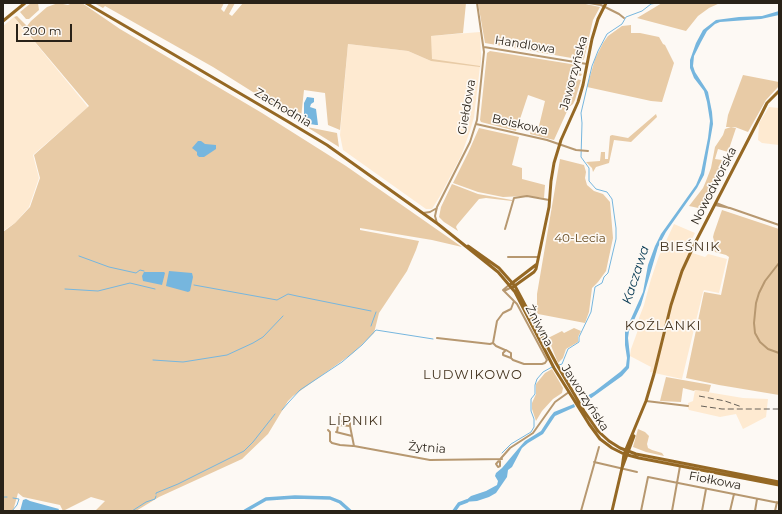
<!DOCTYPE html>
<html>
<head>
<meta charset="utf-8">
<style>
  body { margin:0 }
  #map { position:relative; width:782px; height:514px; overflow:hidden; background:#fdf9f4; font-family:Montserrat,sans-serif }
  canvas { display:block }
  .frame { position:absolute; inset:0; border:4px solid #292218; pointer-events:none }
  .scale { position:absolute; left:16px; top:24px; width:56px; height:18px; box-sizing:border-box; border:2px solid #292218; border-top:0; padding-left:5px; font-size:12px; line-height:14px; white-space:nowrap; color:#292218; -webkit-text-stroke:3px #fdf9f4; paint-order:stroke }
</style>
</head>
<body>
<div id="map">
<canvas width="782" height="514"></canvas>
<div class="frame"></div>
<div class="scale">200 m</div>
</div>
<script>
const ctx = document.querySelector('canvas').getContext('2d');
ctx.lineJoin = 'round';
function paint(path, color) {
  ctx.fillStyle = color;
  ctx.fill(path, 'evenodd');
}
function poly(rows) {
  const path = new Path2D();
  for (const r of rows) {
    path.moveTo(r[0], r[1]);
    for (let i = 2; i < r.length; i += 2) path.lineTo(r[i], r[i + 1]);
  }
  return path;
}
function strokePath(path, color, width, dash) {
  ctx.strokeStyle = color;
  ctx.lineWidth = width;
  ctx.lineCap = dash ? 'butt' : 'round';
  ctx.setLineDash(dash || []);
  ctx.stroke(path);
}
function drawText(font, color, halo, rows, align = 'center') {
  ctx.font = font + ' Montserrat,sans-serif';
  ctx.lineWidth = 3.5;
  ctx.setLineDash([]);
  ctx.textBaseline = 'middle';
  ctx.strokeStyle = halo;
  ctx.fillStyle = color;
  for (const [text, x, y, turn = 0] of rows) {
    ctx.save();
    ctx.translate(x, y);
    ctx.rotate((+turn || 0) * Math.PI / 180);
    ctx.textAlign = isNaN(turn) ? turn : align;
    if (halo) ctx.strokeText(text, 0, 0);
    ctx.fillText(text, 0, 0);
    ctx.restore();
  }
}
paint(poly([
  [14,17,88,107,33,155,39,178,29,207,15,223,3,231,3,26],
  [480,32,481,58,474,117,470,131,461,156,440,196,432,209,426,209,343,150,340,135,348,44,408,51,431,61,431,36],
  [769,107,779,108,779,145,762,143,758,140,759,123],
  [674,224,695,233,686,251,705,257,708,254,727,259,719,293,704,290,703,292,682,379,650,372,651,367,630,356,631,349,638,330,639,318,644,305,651,279,659,256],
  [695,390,743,398,768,399,766,417,743,429,736,414,720,417,689,410,688,408,688,403,693,401]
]), '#feead1');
paint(poly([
  [31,3,38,3,39,10,29,19,26,19,20,12],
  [58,3,68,5,72,3,82,3,120,29,262,113,346,166,462,247,432,240,360,228,360,230,419,241,416,250,407,271,379,313,374,333,353,353,293,396,288,401,268,434,242,459,159,497,136,511,95,511,105,501,91,497,63,511,60,505,23,497,18,493,13,511,3,511,3,232,15,223,30,207,40,178,34,155,89,106,14,17,17,16,27,26,31,21,47,7],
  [94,3,224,3,221,9,224,12,229,3,235,3,229,14,232,16,243,3,466,3,463,33,431,36,432,59,480,66,481,43,480,72,480,67,431,61,408,51,348,44,340,130,328,125,325,93,304,90,301,118,299,121,213,67,105,6,103,8],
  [478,3,581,3,600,7,593,20,584,59,583,60,485,43],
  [662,3,720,3,709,8,698,16,686,31,637,18],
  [631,25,631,33,640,33,659,37,663,44,665,45,674,63,662,102,651,101,587,87,595,59,603,43,608,36,622,26],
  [490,51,577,65,582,68,582,69,576,67,575,72,582,74,581,76,570,74,570,78,581,80,575,100,573,104,569,107,554,140,530,134,533,125,539,126,545,101,528,95,516,131,481,122,480,120,487,53],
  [743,75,779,82,779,86,766,100,748,132,735,127,726,127,728,115],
  [656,114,657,117,631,142,614,140,609,163,596,167,593,172,592,168,586,162,600,161,601,152,605,152,605,159,608,159,610,136,612,135,628,138],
  [307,127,337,133,339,147],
  [731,127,736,128,728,152,718,149,715,159,722,160,721,163,724,164,703,209,689,206,703,188,706,181,711,168,715,147,723,135,725,129],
  [479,128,519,137,512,165,522,168,522,179,545,185,544,198,526,196,503,197,478,192,453,183,468,153],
  [560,159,584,165,586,172,585,178,587,185,594,191,603,194,610,202,613,238,606,271,598,282,592,288,589,312,585,323,538,314,537,312,537,294],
  [452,184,478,194,512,200,512,201,486,198,479,199,457,225,456,227,458,231,444,222,439,217,441,207],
  [722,210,779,229,779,395,719,385,686,378,704,292,721,295,729,257,726,255,715,252,714,249,715,244,713,237,714,233],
  [574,328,581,331,578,337,578,342,566,349,563,358,558,363,548,338,562,331,564,333],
  [552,369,563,388,562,393,553,399,542,411,536,421,532,409,532,403,536,394,536,384,545,373],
  [666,377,711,385,709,392,695,390,694,391,683,388,681,402,660,401],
  [638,429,645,432,649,436,647,444,648,448,652,450,662,453,664,456,646,452,633,447]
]), '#e8cba6');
paint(poly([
  [779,11,779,15,761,19,720,22,715,24,707,31,701,42,694,56,693,66,695,72,708,92,712,112,713,124,704,175,697,188,666,232,658,247,641,305,629,331,628,338,630,356,629,368,622,376,583,404,580,400,594,392,620,372,626,366,627,358,625,345,625,332,643,292,648,265,655,246,661,234,696,185,701,173,708,138,710,121,707,102,704,91,694,78,690,68,690,60,696,43,703,30,716,20,739,17,762,16],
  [307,97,314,98,314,102,311,104,310,107,316,109,318,125,316,125,304,123,304,103],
  [198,141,201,141,205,144,216,145,216,149,204,157,199,157,197,155,197,152,192,148],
  [169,271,192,273,193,277,190,291,188,292,166,286],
  [144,272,164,272,165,273,162,285,143,281,142,276],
  [574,404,575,407,555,416,543,434,528,443,522,448,512,467,508,470,507,477,496,493,489,497,477,501,464,502,471,496,486,491,497,485,498,481,495,476,496,473,502,468,518,449,525,441,541,431,550,417,554,412],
  [26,499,30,501,59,509,58,511,20,511,23,500]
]), '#76b6de');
strokePath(poly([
  [79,256,109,267,136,273,140,270,144,271],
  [194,285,277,300,288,294,297,296,371,311],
  [65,289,98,291,130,283,155,289],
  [371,326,376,312],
  [153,360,183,362,227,355,253,343,263,337,283,316],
  [559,365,562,364,568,349,579,342,579,337,591,312,595,287,602,283,604,277,608,273,616,239,616,228,612,199,607,192,596,189,589,181,589,168,581,157,582,123,581,113,592,66,598,51,607,34,622,24,626,17,642,11,651,4,657,3],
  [282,410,288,403,300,390,342,362,362,345,376,330,433,339],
  [502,453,511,444,531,432,534,427,534,419,531,411,531,399,535,394,535,385,537,379,543,372,552,367],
  [156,494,156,493,178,484,244,451,253,442,275,414],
  [3,497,7,497],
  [12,511,17,505,19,499,13,498],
  [132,511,146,502,155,499,156,496]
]), '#76b6de', 1);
strokePath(poly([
  [245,511,266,499,295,497,330,498,340,502,350,511],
  [454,511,459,504,467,501]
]), '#76b6de', 3.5);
strokePath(poly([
  [589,3,601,5,619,14,624,18],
  [484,47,587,64],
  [476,124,547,140,576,150,588,151],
  [716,203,729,208],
  [715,205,730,208,779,225],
  [423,213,430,212,437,208],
  [437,223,435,216,437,207,470,142,477,120,484,52,477,3],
  [505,229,514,198,527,196,549,200],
  [508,257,538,257],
  [779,263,765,281,759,293,756,303,754,323,755,333,760,342,768,349,779,353],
  [509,285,503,290,517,304,547,360,545,363,542,364,524,364,513,360,511,358,511,353,506,350,503,353,503,355,511,358],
  [504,291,512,287],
  [437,338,490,344,493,343],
  [493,343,497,321,503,313,511,309,514,301],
  [493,343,496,346,505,350],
  [646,401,688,406],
  [339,422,344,420,350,421,350,426],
  [339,425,350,426,354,446,430,460,502,459],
  [328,430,330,432,330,441,332,443,340,445,353,446],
  [336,432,352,436],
  [337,432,340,414],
  [500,461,500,466,498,467,496,464,510,448,533,433,555,402,569,392],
  [594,462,637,472],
  [581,511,599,447],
  [641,511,648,477,779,503],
  [672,511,680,466],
  [702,511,706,489],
  [730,511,734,494],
  [755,511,757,499],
  [775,511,777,502]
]), '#b79870', 2);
strokePath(poly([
  [86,3,287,121,327,145,438,224,498,272,515,292,554,368,589,424,600,439,612,448,624,454,639,458,779,485],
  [3,21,25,3],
  [468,246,499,268,515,286,556,363,584,411,598,431,609,441,620,448,636,454,779,482],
  [511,284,537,264],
  [513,287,534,272,536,269,549,207,551,181,554,163,561,140,578,102,583,85,592,39,598,19,606,3],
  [622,468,624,454,646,401,654,374,671,305,682,271,694,245,762,113,767,103,779,91],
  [612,511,622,468,634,436]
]), '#956824', 3);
strokePath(poly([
  [699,396,725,401,742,407],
  [701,406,722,409,779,409]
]), '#676159', 1, [6, 3]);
drawText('12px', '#292218', '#fdf9f4', [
  ["Handlowa",525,45,9],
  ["Jaworzyńska",574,73,-75],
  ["Giełdowa",467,107,-80],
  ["Zachodnia",283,108,31],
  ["Boiskowa",520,125,13],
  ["Nowodworska",714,186,-63],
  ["Żniwna",539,326,62],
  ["Jaworzyńska",585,398,57],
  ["Żytnia",427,448,5],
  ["Fiołkowa",715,481,11]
]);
drawText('12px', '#66491e', '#fdf9f4', [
  ["40-Lecia",580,238]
]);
ctx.letterSpacing = '1px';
drawText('13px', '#453520', '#fdf9f4', [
  ["BIEŚNIK",690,247],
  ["KOŹLANKI",663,326],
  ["LUDWIKOWO",473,375],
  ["LIPNIKI",356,421]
]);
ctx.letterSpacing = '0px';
drawText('italic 13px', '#00354f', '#fdf9f4', [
  ["Kaczawa",636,275,-72]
]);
</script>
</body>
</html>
